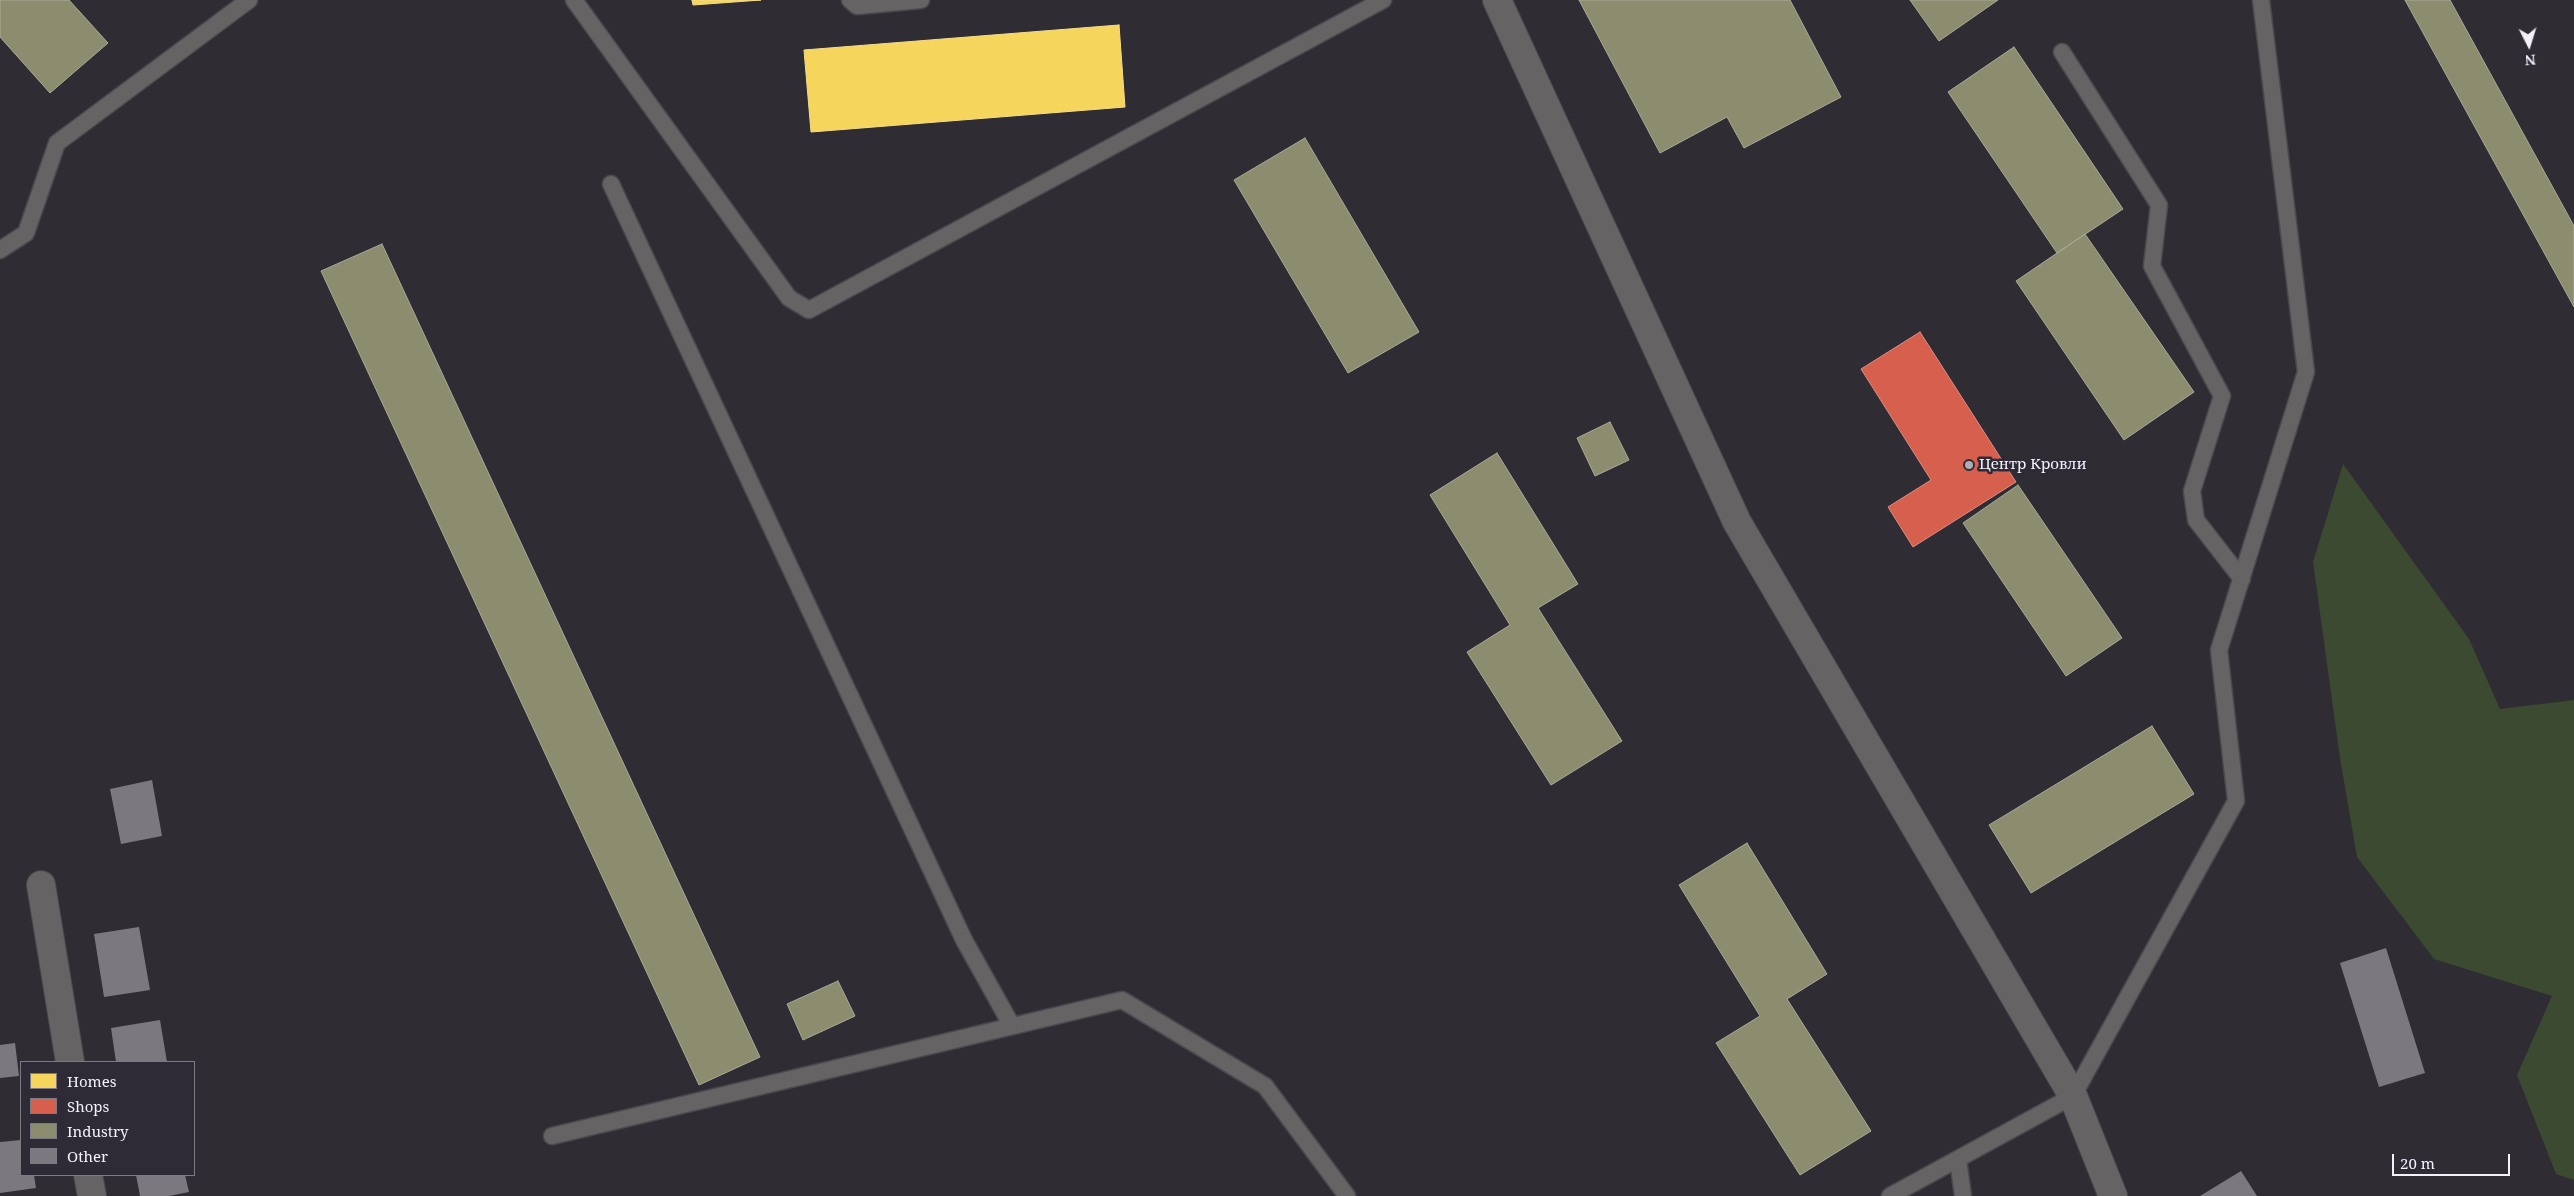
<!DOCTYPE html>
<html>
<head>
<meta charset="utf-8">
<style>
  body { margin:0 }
  #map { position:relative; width:2574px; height:1196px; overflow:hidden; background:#2f2d33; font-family:"Noto Serif",serif }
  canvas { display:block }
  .legend { position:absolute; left:20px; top:1061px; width:175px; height:115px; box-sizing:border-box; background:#2e2a36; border:1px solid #7d7a84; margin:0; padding:6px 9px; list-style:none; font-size:15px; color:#f3f1f9 }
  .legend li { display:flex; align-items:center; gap:10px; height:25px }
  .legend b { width:25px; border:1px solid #7d7a84 }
  .north { position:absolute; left:2504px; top:20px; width:50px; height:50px; -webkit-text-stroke:4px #2e2a36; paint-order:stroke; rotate:175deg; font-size:14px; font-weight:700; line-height:20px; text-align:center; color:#f3f1f9 }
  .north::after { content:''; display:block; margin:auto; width:18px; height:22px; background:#f3f1f9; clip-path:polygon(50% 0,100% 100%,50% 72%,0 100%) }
  .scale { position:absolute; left:2392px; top:1154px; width:118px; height:22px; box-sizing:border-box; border:2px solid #f3f1f9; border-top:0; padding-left:6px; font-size:15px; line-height:18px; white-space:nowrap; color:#f3f1f9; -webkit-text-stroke:4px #2e2a36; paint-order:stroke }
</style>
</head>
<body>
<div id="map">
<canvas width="2574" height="1196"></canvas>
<ul class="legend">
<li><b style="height:14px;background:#f6d55c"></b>Homes</li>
<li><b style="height:14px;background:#d6604d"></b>Shops</li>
<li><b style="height:14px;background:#8c8c6e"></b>Industry</li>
<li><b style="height:14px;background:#7b797f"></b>Other</li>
</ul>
<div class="north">N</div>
<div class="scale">20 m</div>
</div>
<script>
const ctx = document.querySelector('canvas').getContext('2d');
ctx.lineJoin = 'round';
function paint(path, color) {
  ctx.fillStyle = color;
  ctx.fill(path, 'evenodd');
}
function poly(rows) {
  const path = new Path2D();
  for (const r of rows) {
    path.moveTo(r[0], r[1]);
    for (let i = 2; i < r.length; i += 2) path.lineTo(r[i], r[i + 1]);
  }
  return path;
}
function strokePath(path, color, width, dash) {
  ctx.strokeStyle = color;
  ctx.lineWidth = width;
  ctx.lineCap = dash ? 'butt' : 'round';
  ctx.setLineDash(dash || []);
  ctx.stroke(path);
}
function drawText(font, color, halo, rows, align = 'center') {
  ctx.font = font + ' "Noto Serif",serif';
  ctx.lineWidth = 5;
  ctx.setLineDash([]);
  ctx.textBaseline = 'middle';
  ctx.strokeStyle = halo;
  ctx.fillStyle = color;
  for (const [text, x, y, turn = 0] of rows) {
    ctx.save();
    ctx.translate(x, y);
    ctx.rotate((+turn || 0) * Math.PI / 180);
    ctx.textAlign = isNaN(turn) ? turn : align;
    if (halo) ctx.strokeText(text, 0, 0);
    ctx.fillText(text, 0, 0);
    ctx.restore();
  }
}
paint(poly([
  [2343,464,2469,639,2500,709,2574,700,2574,1180,2556,1174,2517,1075,2552,996,2434,959,2357,857,2340,758,2313,562]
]), '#3b4a30');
const homes = poly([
  [692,0,761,0,693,5,692,0],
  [1119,25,1125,107,811,132,804,50,1119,25]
]);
paint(homes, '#f6d55c');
strokePath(homes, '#f5dd8b', 1);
const shops = poly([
  [1920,332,2016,482,1913,547,1888,507,1931,480,1861,369,1920,332]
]);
paint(shops, '#d6604d');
strokePath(shops, '#df8c81', 1);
const industry = poly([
  [0,0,69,0,108,43,50,93,0,37,0,0],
  [1579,0,1790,0,1841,97,1744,148,1727,117,1660,153,1579,0],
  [1910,0,1998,0,1939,41,1910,0],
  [2405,0,2450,0,2574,226,2574,307,2405,0],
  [2014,47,2123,209,2057,253,1948,92,2014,47],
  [1305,138,1419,332,1348,373,1234,180,1305,138],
  [2085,234,2194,392,2124,440,2016,281,2085,234],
  [382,244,760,1057,699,1085,321,271,382,244],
  [1610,422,1629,460,1595,476,1577,438,1610,422],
  [1497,453,1578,584,1538,608,1622,741,1551,785,1467,652,1510,625,1430,495,1497,453],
  [2018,485,2122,638,2066,676,1963,523,2018,485],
  [2152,726,2194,794,2031,893,1989,825,2152,726],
  [1747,843,1827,974,1787,999,1871,1131,1800,1175,1716,1043,1760,1016,1679,885,1747,843],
  [838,981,855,1016,803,1040,787,1004,838,981]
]);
paint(industry, '#8c8c6e');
strokePath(industry, '#abaa98', 1);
paint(poly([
  [152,780,162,836,121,844,110,789],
  [139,927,150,990,104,997,94,934],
  [2386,948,2425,1073,2379,1087,2340,963],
  [160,1020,167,1062,116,1062,111,1028],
  [15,1043,19,1076,0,1078,0,1045],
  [21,1140,21,1175,34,1175,36,1188,0,1193,0,1142],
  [2241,1171,2257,1196,2200,1196],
  [136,1175,185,1175,189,1192,169,1196,140,1196]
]), '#7b797f');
const service = poly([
  [574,0,789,298,809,310,1383,0],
  [850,0,857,6,921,0],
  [2062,52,2159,205,2152,266,2222,396,2192,491,2196,520,2242,579],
  [611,184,964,940,1012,1026],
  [0,250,26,233,57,143,249,0],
  [552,1136,1122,1000,1265,1086,1347,1196],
  [1958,1159,1963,1196],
  [1890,1196,2073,1096,2236,801,2219,650,2306,372,2261,0]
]);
const minor = poly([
  [1497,0,1737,522,2073,1096,2113,1196],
  [41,885,70,1062],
  [88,1175,92,1196]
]);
strokePath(service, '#4a494e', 19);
strokePath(minor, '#4a494e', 30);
strokePath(service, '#656364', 16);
strokePath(minor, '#656364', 28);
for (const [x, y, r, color] of [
  [1969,465,5,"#aeacb4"]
]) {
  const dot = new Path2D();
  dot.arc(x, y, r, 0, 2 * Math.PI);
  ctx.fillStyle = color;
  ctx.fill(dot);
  strokePath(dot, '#2e2a36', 2);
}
drawText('15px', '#f3f1f9', '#2e2a36', [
  ["Центр Кровли",1979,465]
], 'left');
</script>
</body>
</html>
